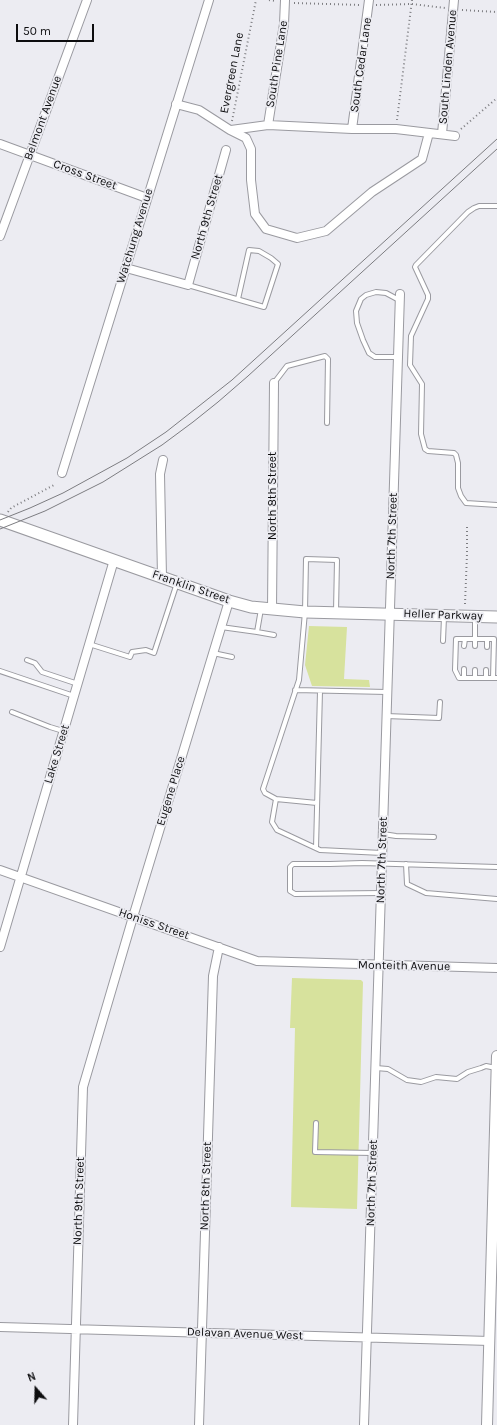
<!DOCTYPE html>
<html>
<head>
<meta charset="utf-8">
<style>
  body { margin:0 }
  #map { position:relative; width:497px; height:1425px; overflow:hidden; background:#ececf2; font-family:Karla,sans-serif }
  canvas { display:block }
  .north { position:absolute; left:16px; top:1369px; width:40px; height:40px; -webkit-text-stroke:3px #ececf2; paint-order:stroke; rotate:340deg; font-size:11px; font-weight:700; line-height:16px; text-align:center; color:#0d0d0f }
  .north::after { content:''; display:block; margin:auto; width:14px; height:18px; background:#0d0d0f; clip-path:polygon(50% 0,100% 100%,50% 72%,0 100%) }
  .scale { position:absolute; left:16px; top:24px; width:78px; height:18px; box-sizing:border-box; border:2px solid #0d0d0f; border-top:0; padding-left:5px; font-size:12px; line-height:14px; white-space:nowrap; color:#0d0d0f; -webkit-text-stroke:3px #ececf2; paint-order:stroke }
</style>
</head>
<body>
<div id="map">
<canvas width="497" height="1425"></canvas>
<div class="north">N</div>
<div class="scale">50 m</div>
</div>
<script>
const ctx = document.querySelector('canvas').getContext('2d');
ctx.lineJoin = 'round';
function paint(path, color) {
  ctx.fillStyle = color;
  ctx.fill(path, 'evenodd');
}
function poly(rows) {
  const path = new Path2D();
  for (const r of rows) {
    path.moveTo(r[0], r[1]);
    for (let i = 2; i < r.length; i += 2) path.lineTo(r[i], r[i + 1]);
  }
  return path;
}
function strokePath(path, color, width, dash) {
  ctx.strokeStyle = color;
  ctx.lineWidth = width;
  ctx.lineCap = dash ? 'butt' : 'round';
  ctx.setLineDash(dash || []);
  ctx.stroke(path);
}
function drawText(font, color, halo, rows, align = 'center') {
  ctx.font = font + ' Karla,sans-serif';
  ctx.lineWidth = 3.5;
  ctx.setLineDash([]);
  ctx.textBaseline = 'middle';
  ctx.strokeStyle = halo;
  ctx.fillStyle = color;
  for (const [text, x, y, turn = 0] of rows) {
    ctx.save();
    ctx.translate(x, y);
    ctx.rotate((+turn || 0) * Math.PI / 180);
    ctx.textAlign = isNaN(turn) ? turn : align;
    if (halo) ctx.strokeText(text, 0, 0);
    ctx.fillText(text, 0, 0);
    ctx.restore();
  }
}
paint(poly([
  [309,626,347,627,344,679,369,680,370,687,312,686,305,665],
  [292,978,361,980,363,982,357,1209,291,1207,295,1028,290,1028]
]), '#d7e29d');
const service = poly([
  [497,206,479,206,474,208,468,212,416,265,415,267,428,295,428,299,411,336,410,365,422,384,421,434,425,449,428,451,454,453,456,455,458,463,458,488,461,496,466,503,497,505],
  [188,285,264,307,278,264,271,258,259,251,249,250,238,299],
  [397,357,375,357,369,353,363,340,357,323,356,311,361,299,366,295,376,292,386,293,399,300],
  [274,383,287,366,325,356,328,359,327,423],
  [336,612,337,560,306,559,305,612,299,680,263,789,265,793,276,799,272,822,277,830,320,850,382,853],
  [475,616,475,639,456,639,455,670,459,678,497,678],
  [221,627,257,632,261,609],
  [257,632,274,635],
  [443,641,444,617],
  [89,644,130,657,132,652,146,650,154,653,177,583],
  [464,646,465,639],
  [475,646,475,639,494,639,493,678],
  [487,647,487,639],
  [213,653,232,657],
  [27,660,35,663,42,672,78,684],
  [486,670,486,678],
  [0,671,74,696],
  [464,678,464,669],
  [475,678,475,670],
  [295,690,387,692],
  [12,712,50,727,63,731],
  [386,716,439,718,440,702],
  [276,799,317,803],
  [383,834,396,836,434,837],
  [316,848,320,691],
  [406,864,407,884,426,893,497,899],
  [381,893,295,894,290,891,290,867,293,864,330,864,362,863,497,867],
  [376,1068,388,1069,407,1080,421,1082,436,1077,457,1079,468,1072,481,1068,486,1066,496,1068],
  [316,1123,315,1152,373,1153]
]);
const minor = poly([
  [176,104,199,110,230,130,246,138,251,149,251,180,255,214,266,229,297,238,326,231,372,192,422,159,429,133],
  [268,125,284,24,285,0],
  [352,129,369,0],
  [231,130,268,125,352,129,396,129,455,136],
  [442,134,454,0],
  [0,144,147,198],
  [0,236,87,0],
  [126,268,188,285,226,150],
  [62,473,209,0],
  [162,577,160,474,163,460],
  [272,609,274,383],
  [0,870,257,961,497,968],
  [0,947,114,560],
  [0,1327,490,1341],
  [73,1425,83,1087,133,917,229,601],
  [199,1425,213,976,219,947],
  [364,1425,400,294]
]);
const tertiary = poly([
  [487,1425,497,1056]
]);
const secondary = poly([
  [0,520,229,601,251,607,305,612,497,617]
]);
strokePath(service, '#9a9aa0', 6);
strokePath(minor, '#9a9aa0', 10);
strokePath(tertiary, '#9a9aa0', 12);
strokePath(secondary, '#9a9aa0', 13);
strokePath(poly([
  [269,0,276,1],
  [294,3,360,5],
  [376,5,412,4,445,8],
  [462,10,497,12],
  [397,120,412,0],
  [232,121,256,0],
  [461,129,497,98],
  [8,512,11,508,54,485],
  [465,604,467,554,467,526]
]), '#7d7d81', 2, [1, 3]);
strokePath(service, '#fff', 4);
strokePath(minor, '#fff', 8);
strokePath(tertiary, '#fff', 10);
strokePath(secondary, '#fff', 11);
strokePath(poly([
  [0,520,30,508,63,493,127,458,166,432,232,380,497,139],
  [0,529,45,511,103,482,162,445,193,422,218,402,248,376,497,149]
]), '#7c7c80', 1);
drawText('12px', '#0d0d0f', '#ececf2', [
  ["South Pine Lane",277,64,-81],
  ["South Cedar Lane",361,65,-82],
  ["South Linden Avenue",448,67,-85],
  ["Evergreen Lane",232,73,-79],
  ["Belmont Avenue",43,118,-70],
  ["Cross Street",85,175,20],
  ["North 9th Street",207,217,-74],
  ["Watchung Avenue",135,236,-73],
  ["North 8th Street",273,496,-90],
  ["North 7th Street",392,536,-88],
  ["Franklin Street",191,587,19],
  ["Heller Parkway",443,615,2],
  ["Lake Street",57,754,-73],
  ["Eugene Place",171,791,-73],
  ["North 7th Street",382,860,-88],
  ["Honiss Street",154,924,19],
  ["Monteith Avenue",404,966,1],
  ["North 7th Street",372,1183,-88],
  ["North 8th Street",206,1186,-88],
  ["North 9th Street",79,1201,-88],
  ["Delavan Avenue West",245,1334,2]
]);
</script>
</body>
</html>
